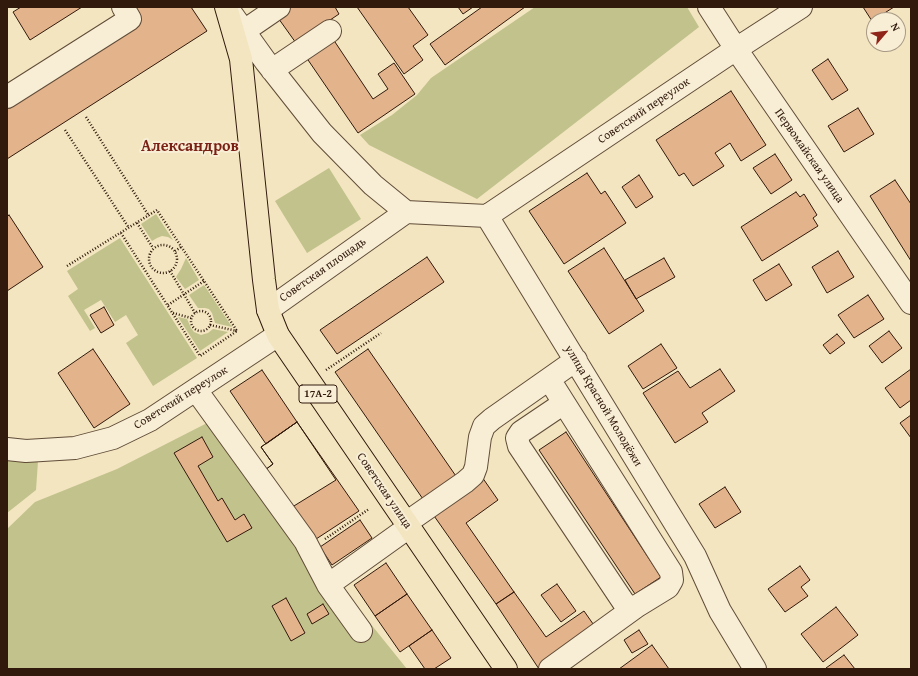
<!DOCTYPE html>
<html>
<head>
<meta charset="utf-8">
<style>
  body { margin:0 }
  #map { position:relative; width:918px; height:676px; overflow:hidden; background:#f2e5bf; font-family:"Gentium Book Plus",serif }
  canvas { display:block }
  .frame { position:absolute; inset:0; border:8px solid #31190c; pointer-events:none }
  .north { position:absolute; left:866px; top:12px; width:40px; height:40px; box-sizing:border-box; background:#f7eed5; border:1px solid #a89985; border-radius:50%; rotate:62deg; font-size:11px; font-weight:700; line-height:16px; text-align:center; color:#31190c }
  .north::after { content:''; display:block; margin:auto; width:14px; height:18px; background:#8f2418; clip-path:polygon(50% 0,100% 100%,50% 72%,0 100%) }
</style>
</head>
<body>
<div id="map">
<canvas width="918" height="676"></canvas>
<div class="frame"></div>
<div class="north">N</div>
</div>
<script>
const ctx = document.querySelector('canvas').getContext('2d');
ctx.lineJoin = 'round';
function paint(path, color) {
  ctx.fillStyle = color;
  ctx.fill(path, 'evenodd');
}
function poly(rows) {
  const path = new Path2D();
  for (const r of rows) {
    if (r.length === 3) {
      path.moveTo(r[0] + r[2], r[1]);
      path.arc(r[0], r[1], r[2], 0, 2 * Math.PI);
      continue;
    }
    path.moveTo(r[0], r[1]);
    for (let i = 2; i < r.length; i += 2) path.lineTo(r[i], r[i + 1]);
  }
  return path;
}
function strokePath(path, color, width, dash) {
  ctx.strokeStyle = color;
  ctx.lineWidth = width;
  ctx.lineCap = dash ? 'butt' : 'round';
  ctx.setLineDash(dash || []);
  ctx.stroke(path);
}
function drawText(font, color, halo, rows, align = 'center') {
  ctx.font = font + ' "Gentium Book Plus",serif';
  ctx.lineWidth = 4;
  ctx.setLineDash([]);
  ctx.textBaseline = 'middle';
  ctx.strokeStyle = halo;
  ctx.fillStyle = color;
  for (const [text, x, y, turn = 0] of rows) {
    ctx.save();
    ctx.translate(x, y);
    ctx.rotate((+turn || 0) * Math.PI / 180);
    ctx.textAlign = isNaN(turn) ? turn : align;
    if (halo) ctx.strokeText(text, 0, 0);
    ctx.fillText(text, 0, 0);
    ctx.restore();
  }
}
paint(poly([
  [535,7,687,7,699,27,477,199,369,145,360,135,392,115,417,95,431,78],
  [329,168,361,219,307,253,275,201],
  [156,214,173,240,168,237,162,236,157,238,152,241,141,224],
  [120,238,197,358,153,386,126,343,138,335,126,315,115,322,101,300,84,310,95,328,90,331,68,296,78,289,67,271],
  [186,258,199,280,185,289,176,277,181,269],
  [204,285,232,327,215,323,212,313,209,309,205,308,198,308,189,295],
  [178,317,187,319,191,328,194,332,201,335,208,333,213,329,228,332,200,351],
  [213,420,357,607,407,669,7,669,7,529,35,502,117,469],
  [7,459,38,461,36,490,7,513]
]), '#c2c28c');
const building = poly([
  [21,7,82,7,30,40,13,12,21,7],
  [133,7,191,7,207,31,7,159,7,107,141,21,133,7],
  [288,7,335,7,339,14,296,43,276,15,288,7],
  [357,7,408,7,428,35,413,46,423,60,404,74,357,7],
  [458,7,473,7,463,14,458,7],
  [482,7,525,7,445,65,430,44,482,7],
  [863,7,894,7,872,21,863,7],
  [333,39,373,99,388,89,378,74,394,63,415,94,358,133,306,57,333,39],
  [828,59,848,90,832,100,812,70,828,59],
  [731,91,766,145,741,161,730,143,715,153,724,166,693,186,684,173,679,176,656,140,731,91],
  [858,108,874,134,844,152,828,126,858,108],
  [775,154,792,180,771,194,753,168,775,154],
  [587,173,601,194,605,191,626,223,564,264,529,211,587,173],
  [639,175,653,197,636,208,622,187,639,175],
  [895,180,911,204,911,261,870,196,895,180],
  [796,192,800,197,804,194,817,215,813,218,818,226,762,261,741,227,796,192],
  [9,215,43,267,7,291,7,217,9,215],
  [604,248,644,311,609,334,568,271,604,248],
  [838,251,854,277,827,293,812,267,838,251],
  [427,257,444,282,337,354,320,330,427,257],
  [664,258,675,277,636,299,625,280,664,258],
  [779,264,792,285,766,301,753,280,779,264],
  [868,295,884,319,854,338,838,315,868,295],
  [104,307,114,325,101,333,90,315,104,307],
  [889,331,902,348,882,363,869,346,889,331],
  [837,334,845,343,830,354,823,345,837,334],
  [661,344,677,368,643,389,628,366,661,344],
  [93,349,130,404,94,428,58,373,93,349],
  [368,349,458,479,425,502,335,372,368,349],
  [720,369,735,391,702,413,708,422,675,443,643,393,678,371,690,388,720,369],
  [911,369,911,400,900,408,885,388,911,369],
  [262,370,297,422,266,444,230,391,262,370],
  [911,415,911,438,900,423,911,415],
  [297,422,336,480,289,509,261,473,273,464,261,447,297,422],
  [297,422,359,511,313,541,261,473,273,464,261,447,297,422],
  [566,432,661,577,635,594,539,450,566,432],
  [202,437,213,457,198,466,218,501,222,498,235,520,244,514,252,528,227,542,174,453,202,437],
  [482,477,498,500,466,523,514,592,496,604,432,513,482,477],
  [725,487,741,512,715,528,699,504,725,487],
  [360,520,372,538,332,565,320,547,360,520],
  [386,563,407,594,375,616,354,585,386,563],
  [800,566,810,580,801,587,808,596,785,612,768,589,800,566],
  [557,584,576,611,561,622,541,595,557,584],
  [514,592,546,637,584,611,598,631,539,669,496,604,514,592],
  [407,594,432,630,400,652,375,616,407,594],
  [286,598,305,633,291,641,272,606,286,598],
  [323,604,329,614,312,624,307,614,323,604],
  [836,607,858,635,823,662,801,634,836,607],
  [432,630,451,658,434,669,425,669,409,646,432,630],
  [639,630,648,644,632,653,624,640,639,630],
  [652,645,669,669,619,669,652,645],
  [844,655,855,669,827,669,826,668,844,655]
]);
paint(building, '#e3b38b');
strokePath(building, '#31190c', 1);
const minor = poly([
  [709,7,736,49,911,303],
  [228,9,266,62,322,133,373,185,406,212],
  [244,31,279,7],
  [272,70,330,31],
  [7,97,130,19,123,7],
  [406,212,487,216],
  [487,216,695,556,720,611,755,669],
  [487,216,736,49,801,7],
  [268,310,406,212],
  [196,390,305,541,328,585,361,631],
  [564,403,521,432,517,438,519,446,624,603,631,608,637,606,668,587,672,580,671,572,564,403,549,379,576,360],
  [7,449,26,451,75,448,113,438,150,420,278,335],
  [406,523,465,482,473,475,476,467,480,437,484,426,492,419,549,379],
  [328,585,409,527],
  [550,669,637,606]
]);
const major = poly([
  [226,7,241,59,264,280,268,310,278,335,506,669]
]);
strokePath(minor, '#614c39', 24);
strokePath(major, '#31190c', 24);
strokePath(poly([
  [86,117,149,216],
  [65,130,129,228],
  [137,223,153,248],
  [163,259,14],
  [175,251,181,247],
  [67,266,157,210,237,331,200,356,121,233],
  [170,271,195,313],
  [168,305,204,281],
  [201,321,10],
  [173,313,191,318],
  [210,325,237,331],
  [326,370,381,333],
  [325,539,369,509]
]), '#31190c', 2.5, [1, 2]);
strokePath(minor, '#f7eed5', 22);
strokePath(major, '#f2e5bf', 22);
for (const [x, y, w] of [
  [318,394,38]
]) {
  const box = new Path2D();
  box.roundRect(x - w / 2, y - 9, w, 18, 3);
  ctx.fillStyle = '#f7eed5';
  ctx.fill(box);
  strokePath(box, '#31190c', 1);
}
drawText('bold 11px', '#31190c', null, [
  ["17А-2",318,394]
]);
drawText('12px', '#31190c', '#f7eed5', [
  ["Советский переулок",644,111,-34],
  ["Первомайская улица",809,156,55],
  ["Советская площадь",323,270,-35],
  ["Советский переулок",181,398,-32],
  ["улица Красной Молодёжи",603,406,59],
  ["Советская улица",384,491,56]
]);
drawText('bold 16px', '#7a1f14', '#f7eed5', [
  ["Александров",190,147]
]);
</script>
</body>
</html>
